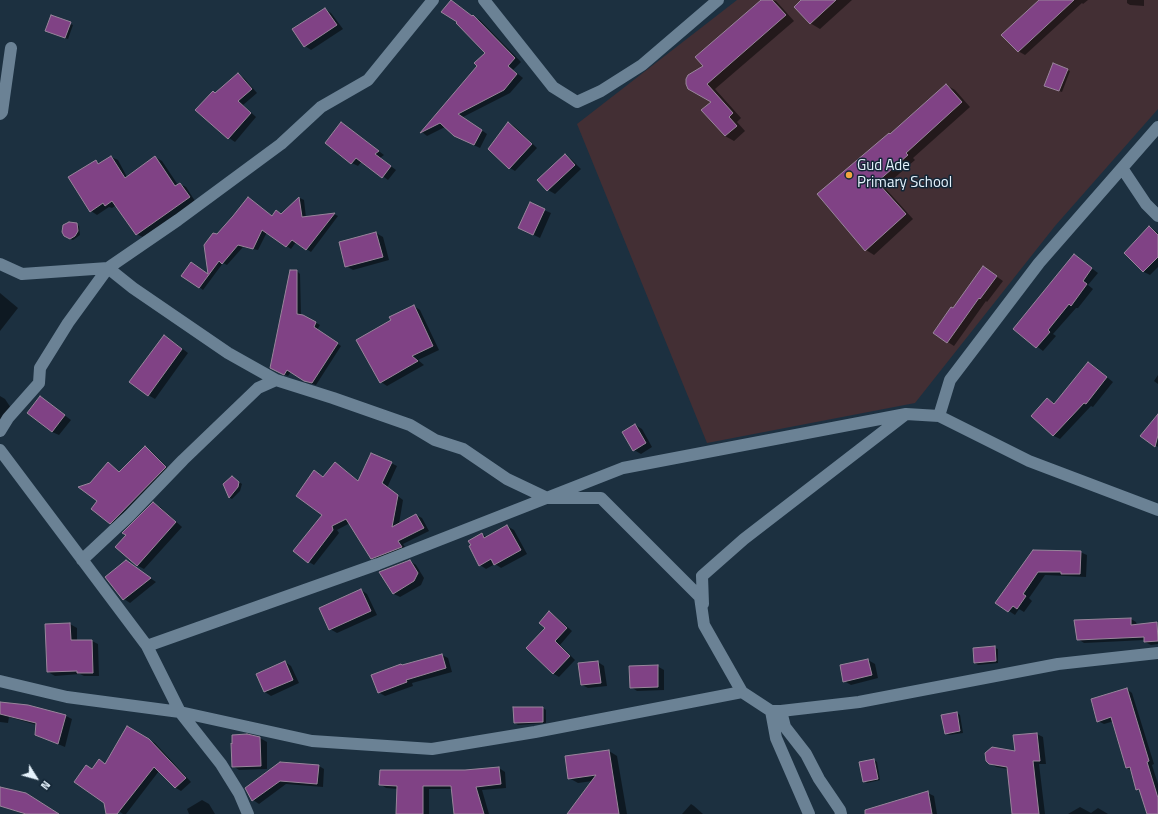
<!DOCTYPE html>
<html>
<head>
<meta charset="utf-8">
<style>
  body { margin:0 }
  #map { position:relative; width:1158px; height:814px; overflow:hidden; background:#1c3040; font-family:"Titillium Web",sans-serif }
  canvas { display:block }
  .north { position:absolute; left:16px; top:758px; width:40px; height:40px; -webkit-text-stroke:3px #132636; paint-order:stroke; rotate:127deg; font-size:11px; font-weight:700; line-height:16px; text-align:center; color:#e5f2fc }
  .north::after { content:''; display:block; margin:auto; width:14px; height:18px; background:#e5f2fc; clip-path:polygon(50% 0,100% 100%,50% 72%,0 100%) }
</style>
</head>
<body>
<div id="map">
<canvas width="1158" height="814"></canvas>
<div class="north">N</div>
</div>
<script>
const ctx = document.querySelector('canvas').getContext('2d');
ctx.lineJoin = 'round';
function paint(path, color) {
  ctx.fillStyle = color;
  ctx.fill(path, 'evenodd');
}
function poly(rows) {
  const path = new Path2D();
  for (const r of rows) {
    path.moveTo(r[0], r[1]);
    for (let i = 2; i < r.length; i += 2) path.lineTo(r[i], r[i + 1]);
  }
  return path;
}
function strokePath(path, color, width, dash) {
  ctx.strokeStyle = color;
  ctx.lineWidth = width;
  ctx.lineCap = dash ? 'butt' : 'round';
  ctx.setLineDash(dash || []);
  ctx.stroke(path);
}
function drawText(font, color, halo, rows, align = 'center') {
  ctx.font = font + ' "Titillium Web",sans-serif';
  ctx.lineWidth = 3;
  ctx.setLineDash([]);
  ctx.textBaseline = 'middle';
  ctx.strokeStyle = halo;
  ctx.fillStyle = color;
  for (const [text, x, y, turn = 0] of rows) {
    ctx.save();
    ctx.translate(x, y);
    ctx.rotate((+turn || 0) * Math.PI / 180);
    ctx.textAlign = isNaN(turn) ? turn : align;
    if (halo) ctx.strokeText(text, 0, 0);
    ctx.fillText(text, 0, 0);
    ctx.restore();
  }
}
paint(poly([
  [737,0,1158,0,1158,109,1055,226,915,403,707,443,577,124]
]), '#432f34');
paint(poly([
  [762,0,776,1,794,21,715,89,741,118,737,122,745,131,734,141,725,136,713,102,689,75,704,66],
  [803,0,852,0,820,29,810,23],
  [1044,0,1088,0,1083,4,1082,3,1025,55,1018,51],
  [1127,0,1144,0,1144,6,1130,5,1127,3],
  [451,1,473,17,480,20,521,62,513,70,523,78,510,93,463,117,487,134,480,148,461,139,445,127,427,136,422,132,478,66,487,53],
  [325,9,331,13,343,29,311,50,305,46],
  [52,16,73,25,68,39,49,32],
  [1067,70,1070,71,1062,92,1048,87],
  [238,74,244,78,257,93,243,105,256,117,235,142,229,138,197,110],
  [946,85,955,90,970,107,913,158,915,160,884,187,913,219,874,255,866,250,819,195,891,135],
  [509,123,514,126,537,148,515,171,510,168],
  [347,127,384,155,380,158,396,170,388,180,362,161,358,166,352,163,326,143],
  [565,155,571,159,581,169,555,194,548,190,539,180],
  [111,157,118,160,127,177,155,157,162,161,178,185,180,184,186,187,195,201,143,237,136,234,117,205,112,208,109,207,97,215,91,211,96,161,100,164],
  [300,198,304,200,306,218,334,214,338,216,311,252,296,242,291,249,267,232,258,250,243,247,227,265,223,263,203,290,199,287,196,266,209,276,205,246,217,235,272,217,277,211,282,214],
  [544,210,551,213,540,238,526,231],
  [76,224,79,226,80,235,73,240,70,239,67,237],
  [1150,227,1158,233,1158,267,1150,275,1144,272,1125,253],
  [376,233,383,237,389,260,353,270,346,266],
  [1074,255,1098,273,1088,285,1093,289,1078,308,1076,308,1053,334,1056,336,1043,351,1014,329],
  [297,271,300,274,301,315,320,325,317,330,341,346,316,385,309,383,291,372,288,376,275,370],
  [990,272,1003,281,987,302,986,301,954,346,934,333],
  [0,293,18,308,0,331],
  [414,306,420,310,439,350,418,360,424,365,387,386,381,382],
  [171,340,188,353,155,399,148,395],
  [1089,363,1113,382,1093,407,1091,406,1060,439,1054,436,1032,416,1048,399,1056,404],
  [1158,375,1158,384,1154,381],
  [0,396,5,399,13,411,0,420],
  [40,397,71,420,59,435,52,432],
  [1158,416,1158,447,1153,444],
  [635,425,642,429,652,447,641,454,634,450],
  [145,448,151,451,171,471,117,526,111,523,90,484,108,464,121,473],
  [335,463,359,481,391,463,397,466,387,488,403,500,399,524,416,515,422,518,429,531,403,544,407,550,377,561,372,558,350,523,337,530,339,533,314,565,309,562,294,551,323,514,324,478],
  [235,479,242,484,240,491,232,499,230,498,224,484],
  [153,503,160,507,182,527,144,569,138,566,117,547],
  [507,526,514,530,527,554,501,568,495,564,486,569,480,565,482,534,487,537],
  [1033,551,1080,552,1087,555,1086,577,1045,575,1029,598,1032,601,1024,612,1019,609,1015,615,1009,611],
  [410,561,416,565,424,578,421,585,400,597,394,594],
  [131,565,156,582,130,603,124,599,106,577],
  [361,590,367,594,377,615,337,633,330,629],
  [549,612,554,615,572,631,560,645,575,660,559,677,554,674,527,648,547,628],
  [1131,619,1136,622,1137,625,1158,623,1158,644,1151,645,1145,642,1145,640,1084,643,1078,639],
  [70,624,77,628,77,641,92,641,98,644,99,676,84,676,80,674,55,676,48,672,46,625],
  [995,648,998,649,998,663,978,665,975,663],
  [442,655,448,658,452,672,412,683,413,686,385,696,378,692,403,666],
  [868,660,875,664,878,678,851,685,844,681],
  [285,662,291,666,299,683,271,696,265,692,257,674],
  [598,662,604,666,607,686,588,688,582,685],
  [657,666,664,670,664,690,637,691,631,687],
  [1127,689,1132,693,1154,764,1152,765,1158,784,1158,814,1148,814,1141,792,1137,789,1131,770,1127,768,1114,721,1104,724,1098,721],
  [0,703,66,716,72,719,65,747,36,735,37,725,9,717,8,723,0,722],
  [543,708,546,710,546,723,518,725,515,723],
  [957,713,960,715,963,733,949,735,946,733],
  [127,728,155,743,191,782,181,791,176,788,159,771,126,814,123,814,76,781,93,770,106,765],
  [1037,734,1043,737,1046,764,1039,764,1045,814,1013,814,1008,769,996,767,990,763,1016,753],
  [247,735,260,738,267,742,267,769,239,770,233,766],
  [609,751,617,756,627,814,568,814,593,781,578,783,569,778],
  [874,760,877,762,880,780,867,783,864,781],
  [319,766,324,769,323,787,286,784,259,804,253,800,246,788],
  [499,768,505,772,506,788,482,790,489,814,455,814,452,789,429,789,429,814,397,814,398,789,386,788,380,784,465,771],
  [0,788,57,814,24,814,0,806],
  [928,793,934,796,937,814,903,814],
  [202,800,209,804,215,814,189,814,187,809],
  [691,804,694,806,703,814,682,814],
  [1080,807,1091,813,1098,808,1108,814,1068,814]
]), '#0007');
const building = poly([
  [451,0,472,16,473,15,515,58,508,66,517,74,504,90,458,114,482,130,474,145,454,136,440,123,420,133,477,66,474,63,485,53,456,23,457,22,441,12,451,0],
  [761,0,772,0,786,15,707,84,733,113,729,117,737,126,725,136,701,110,711,102,688,89,686,84,686,79,688,75,703,66,695,57,761,0],
  [801,0,836,0,810,24,794,7,801,0],
  [1039,0,1074,0,1018,52,1001,35,1039,0],
  [325,8,337,25,304,47,292,29,325,8],
  [51,15,71,22,65,38,45,31,51,15],
  [1053,63,1068,69,1059,91,1044,86,1053,63],
  [238,73,252,89,238,101,251,113,228,139,195,110,213,91,215,93,238,73],
  [946,84,962,102,906,153,908,155,877,182,906,214,865,251,817,194,889,133,890,134,946,84],
  [341,122,379,151,375,154,391,166,382,178,356,158,351,164,325,143,341,122],
  [508,122,532,144,509,169,488,149,508,122],
  [565,154,575,165,547,191,537,180,565,154],
  [111,156,125,178,155,156,175,186,180,183,190,197,136,235,112,201,105,206,103,203,90,212,68,177,96,160,98,164,111,156],
  [248,197,272,216,276,210,281,214,299,197,302,217,335,213,306,250,292,240,286,247,262,230,253,249,238,245,222,264,219,261,199,288,181,276,191,262,208,274,204,245,213,233,217,234,233,216,248,197],
  [530,202,545,209,533,235,518,228,530,202],
  [69,222,77,223,78,231,75,236,70,239,64,236,62,232,63,225,69,222],
  [1149,226,1158,235,1158,257,1143,272,1124,253,1149,226],
  [376,232,383,257,345,267,339,242,376,232],
  [1074,254,1092,268,1083,281,1087,284,1071,306,1069,304,1048,330,1050,332,1036,348,1013,329,1074,254],
  [983,266,997,276,980,299,979,298,947,343,933,333,951,307,953,308,983,266],
  [290,270,297,270,297,314,303,315,316,322,314,327,338,343,312,383,304,381,287,370,284,375,270,368,290,270],
  [414,305,433,346,412,356,418,361,380,383,356,340,391,320,389,317,414,305],
  [164,335,182,349,148,396,129,382,164,335],
  [1088,362,1107,377,1086,404,1084,403,1053,436,1031,416,1047,398,1054,404,1088,362],
  [40,396,65,415,52,432,27,413,40,396],
  [1158,414,1158,435,1155,447,1140,436,1158,414],
  [635,424,646,443,633,451,622,432,635,424],
  [145,446,166,467,110,524,91,509,97,501,78,487,90,483,108,462,119,472,145,446],
  [371,453,392,462,382,483,398,495,392,527,416,514,424,528,398,541,402,547,371,559,346,519,332,526,333,530,308,563,293,551,322,515,296,496,314,470,323,477,335,462,358,481,371,453],
  [232,476,239,482,238,487,229,498,223,484,232,476],
  [153,502,176,522,137,566,115,547,126,535,122,533,153,502],
  [507,525,521,550,494,565,491,559,479,566,469,546,471,545,468,541,482,533,484,538,507,525],
  [1033,550,1081,551,1080,574,1061,574,1061,572,1038,572,1023,594,1026,596,1017,609,1013,606,1008,612,995,603,1033,550],
  [126,560,151,578,123,600,105,577,126,560],
  [410,560,418,573,414,581,393,594,379,572,410,560],
  [361,589,371,611,329,630,319,608,361,589],
  [549,611,567,628,555,641,570,656,553,674,526,648,545,628,539,623,549,611],
  [1131,618,1131,625,1157,622,1158,641,1144,642,1144,637,1077,640,1074,620,1131,618],
  [70,623,71,640,92,640,93,673,77,673,77,671,47,672,45,624,70,623],
  [995,646,996,661,974,663,973,648,995,646],
  [442,654,446,668,406,680,407,682,378,693,371,675,401,664,402,665,442,654],
  [868,659,872,675,843,682,840,665,868,659],
  [285,661,293,680,264,692,256,674,285,661],
  [598,661,601,683,581,685,578,663,598,661],
  [658,665,658,687,630,688,629,666,658,665],
  [1127,688,1149,761,1147,762,1158,798,1158,814,1147,814,1139,789,1136,790,1130,767,1126,768,1111,717,1097,722,1091,699,1127,688],
  [0,702,28,705,66,715,58,744,35,735,36,723,0,714,0,702],
  [513,707,543,707,543,722,514,723,513,707],
  [957,712,960,731,945,734,941,715,957,712],
  [127,726,149,739,186,778,175,788,154,767,117,814,106,814,104,803,74,782,86,765,92,769,99,759,105,764,127,726],
  [1037,733,1040,761,1033,761,1039,814,1012,814,1007,767,989,764,986,761,985,753,992,747,1015,751,1013,735,1037,733],
  [247,734,260,737,261,766,232,767,231,743,232,744,232,735,247,734],
  [609,750,619,814,567,814,596,775,568,779,565,756,609,750],
  [874,759,878,779,863,782,859,762,874,759],
  [280,762,319,765,317,784,280,781,252,801,245,788,280,762],
  [499,767,501,784,476,787,484,814,454,814,451,786,423,786,423,814,396,814,397,786,379,785,380,770,465,770,499,767],
  [0,787,26,793,59,814,26,814,0,806,0,787],
  [928,791,932,814,865,814,865,810,928,791]
]);
paint(building, '#804285');
strokePath(building, '#99859b', 1);
strokePath(poly([
  [484,0,553,87,577,102,601,91,642,65,718,0],
  [0,114,2,112,11,48],
  [1122,168,1146,204,1158,216],
  [0,264,22,274,108,268,133,288,228,353,276,380,333,398,410,425,435,440,463,449,507,479,547,498,601,498,700,597,704,625,742,692],
  [939,416,1029,461,1158,510],
  [0,431,8,418,39,383,40,368,68,323,108,268,178,220,281,144,321,107,368,80,433,0],
  [0,450,147,646,180,712,221,764,239,793,248,814],
  [82,560,129,516,183,460,258,388,276,380],
  [703,604,702,576,744,539,906,414,939,416,950,380,1039,263,1158,127],
  [147,646,378,564,623,468,906,414],
  [0,681,67,697,180,712,312,741,432,749,535,732,742,692,771,711,781,711,859,702,1058,664,1158,653],
  [771,711,776,738,809,814],
  [781,711,785,727,806,754,819,779,840,810,841,814]
]), '#6b8295', 12);
for (const [x, y, r, color] of [
  [849,175,4,"#f1a540"]
]) {
  const dot = new Path2D();
  dot.arc(x, y, r, 0, 2 * Math.PI);
  ctx.fillStyle = color;
  ctx.fill(dot);
  strokePath(dot, '#132636', 1.5);
}
drawText('15px', '#e5f2fc', '#132636', [
  ["Gud Ade",857,166],
  ["Primary School",857,183]
], 'left');
</script>
</body>
</html>
